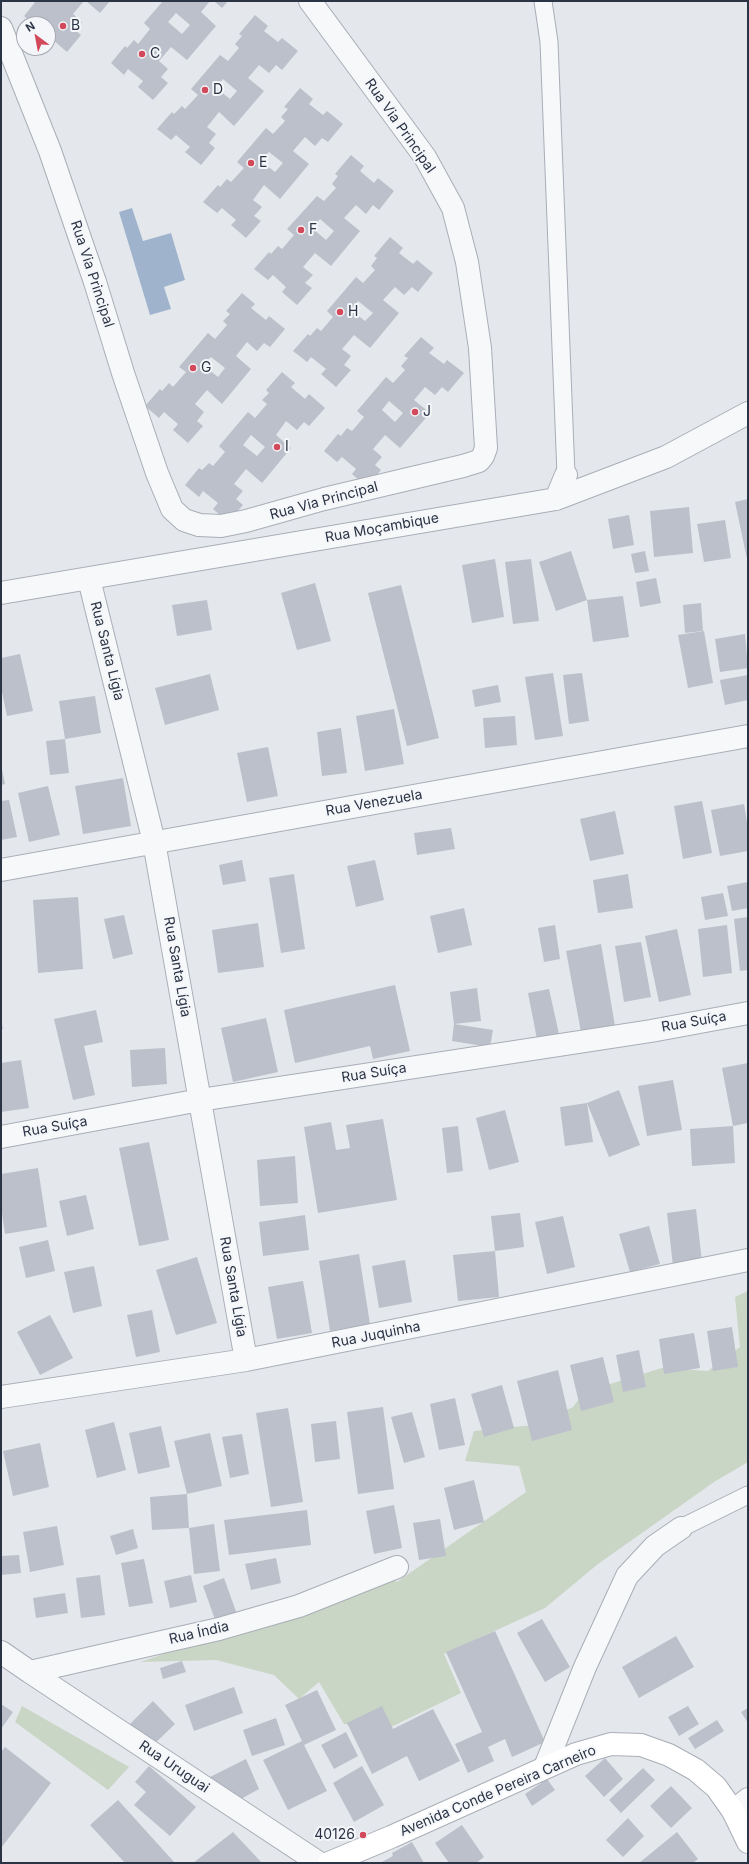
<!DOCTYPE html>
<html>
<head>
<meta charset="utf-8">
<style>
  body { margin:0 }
  #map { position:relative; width:749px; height:1864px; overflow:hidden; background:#e4e7ec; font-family:Inter,sans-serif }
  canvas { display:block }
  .frame { position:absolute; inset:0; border:2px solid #2b3445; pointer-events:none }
  .north { position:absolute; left:16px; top:16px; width:40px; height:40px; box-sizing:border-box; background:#f4f6f9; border:1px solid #a4a8b1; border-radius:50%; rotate:328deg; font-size:11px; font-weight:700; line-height:16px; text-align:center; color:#2b3445 }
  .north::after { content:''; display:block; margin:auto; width:14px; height:18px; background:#d1495b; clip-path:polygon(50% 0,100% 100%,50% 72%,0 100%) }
</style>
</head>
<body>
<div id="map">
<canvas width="749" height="1864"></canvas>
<div class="frame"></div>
<div class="north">N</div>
</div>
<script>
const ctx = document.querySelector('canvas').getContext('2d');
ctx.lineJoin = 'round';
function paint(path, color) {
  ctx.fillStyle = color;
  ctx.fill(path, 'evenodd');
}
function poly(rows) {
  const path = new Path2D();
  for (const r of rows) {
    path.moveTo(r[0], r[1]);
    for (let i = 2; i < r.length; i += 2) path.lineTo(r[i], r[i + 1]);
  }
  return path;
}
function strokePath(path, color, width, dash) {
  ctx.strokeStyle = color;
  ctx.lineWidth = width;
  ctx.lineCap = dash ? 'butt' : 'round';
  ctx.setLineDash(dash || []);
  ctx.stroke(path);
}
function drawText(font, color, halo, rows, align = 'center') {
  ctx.font = font + ' Inter,sans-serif';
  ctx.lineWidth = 4;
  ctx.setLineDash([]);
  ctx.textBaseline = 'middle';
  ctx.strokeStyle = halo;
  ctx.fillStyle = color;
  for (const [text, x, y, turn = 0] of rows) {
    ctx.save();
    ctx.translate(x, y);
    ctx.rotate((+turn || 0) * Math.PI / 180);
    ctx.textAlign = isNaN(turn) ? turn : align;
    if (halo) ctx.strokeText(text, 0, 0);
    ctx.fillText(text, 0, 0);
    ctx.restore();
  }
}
paint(poly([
  [748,1291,748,1462,714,1482,598,1564,545,1608,444,1654,461,1693,391,1727,344,1724,319,1682,299,1699,274,1675,216,1660,140,1662,389,1578,397,1582,526,1492,519,1466,465,1461,474,1431,533,1425,573,1407,584,1392,662,1368,708,1371,740,1347,735,1297],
  [22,1706,129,1767,108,1790,15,1722]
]), '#c9d6c5');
paint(poly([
  [132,208,143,241,171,233,185,280,164,287,171,309,150,315,119,212]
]), '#9fb4cc');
paint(poly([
  [36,1,84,1,73,14,82,22,75,30,81,35,67,52,52,39,56,34,48,27,48,24,42,22,40,24,33,24,24,16],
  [86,1,110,1,100,13],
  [163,1,210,1,201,12,216,26,187,60,171,47,159,61,168,69,161,77,168,83,153,100,138,87,143,81,128,69,124,75,111,63,125,46,127,48,134,40,138,44,150,29,144,23],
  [176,13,190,25,182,34,168,22],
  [214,1,228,1,222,8],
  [255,15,268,26,264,31,278,42,282,38,298,51,282,70,276,65,269,73,259,65,248,78,264,91,234,126,219,112,207,127,216,134,209,143,215,148,201,165,185,152,190,147,176,135,171,140,157,129,172,112,174,114,182,106,185,109,198,95,191,89,220,55,228,61,239,48,235,44,242,36,239,34],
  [223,79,237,91,230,99,216,88],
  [300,88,313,99,309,104,323,115,327,111,343,124,328,142,322,138,315,146,305,137,293,151,309,164,280,199,264,185,253,200,262,207,254,216,261,221,246,238,231,225,236,220,222,208,217,213,203,202,218,185,220,187,227,179,231,182,244,168,237,162,266,128,273,134,285,121,281,117,288,109,284,107],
  [269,152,283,163,275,172,261,161],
  [351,155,364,166,360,171,374,183,378,178,394,191,379,210,373,205,366,214,356,205,344,218,360,231,331,266,315,253,303,267,313,275,305,283,312,288,297,305,282,292,286,287,273,275,268,280,254,269,269,252,271,254,278,246,282,249,294,235,287,229,317,196,324,201,336,188,332,184,338,176,335,174],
  [320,219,334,231,326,240,312,228],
  [390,237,403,248,399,253,413,264,417,260,433,273,418,292,412,287,404,295,395,287,383,300,399,313,370,348,354,335,342,349,351,356,344,365,351,370,336,387,321,374,326,369,311,357,307,362,293,351,308,334,310,336,317,328,321,331,333,317,327,311,356,277,363,283,375,270,371,266,377,258,374,256],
  [358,301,373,313,365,321,351,310],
  [242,293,255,304,251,308,266,320,269,316,285,329,270,347,264,343,257,351,247,342,236,356,251,369,222,404,207,390,195,404,204,412,197,421,203,426,188,443,173,430,178,424,164,412,159,418,145,406,160,389,162,391,169,383,173,387,186,372,179,367,208,333,215,339,227,325,223,321,230,314,226,311],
  [211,357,225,368,218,377,203,365],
  [421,337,434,348,429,353,444,364,447,360,464,373,448,392,442,387,435,395,425,387,414,400,430,413,400,448,385,435,373,449,382,457,375,465,381,470,367,487,352,474,356,469,342,457,337,462,324,451,338,434,341,436,347,428,352,431,364,417,357,411,386,377,393,383,405,370,401,366,408,358,404,356],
  [389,401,403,413,395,422,382,410],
  [282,372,295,383,291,387,305,399,309,394,325,408,309,426,304,422,297,430,286,421,276,435,291,448,262,483,246,469,234,484,243,491,236,499,243,505,228,522,213,509,218,503,203,491,199,497,185,485,199,468,202,470,209,463,213,466,225,452,219,446,248,412,255,418,267,404,262,400,269,393,266,390],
  [251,435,265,447,257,456,243,445],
  [748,499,748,559,747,559,735,502],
  [689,507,693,553,654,557,650,511],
  [629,515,634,545,613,549,608,519],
  [725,520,731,558,704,562,697,524],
  [571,551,587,600,556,611,539,562],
  [645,551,649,571,635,573,631,554],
  [495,559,504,617,472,623,462,565],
  [531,559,539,621,513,624,505,562],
  [656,578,661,603,640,607,636,582],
  [315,583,331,641,297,650,281,593],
  [401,585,439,738,407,746,368,593],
  [623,596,629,637,593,642,587,600],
  [207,600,212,630,177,636,172,605],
  [701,603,703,631,685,633,683,605],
  [704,631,713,683,688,688,678,635],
  [745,634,748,668,720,672,715,639],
  [20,654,33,711,7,716,1,687,1,658],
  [553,673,563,736,535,740,525,677],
  [582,673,589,721,569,724,563,675],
  [210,674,219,710,165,725,155,688],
  [748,675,748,700,725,705,720,680],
  [498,685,501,702,475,707,472,690],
  [95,696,101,733,65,739,69,773,50,775,46,741,65,739,59,701],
  [394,709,404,764,365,771,356,716],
  [515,716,517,745,485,748,483,718],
  [341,728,347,773,322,776,317,732],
  [268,747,278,796,247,802,237,753],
  [1,765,5,784,1,785],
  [123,778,131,826,83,834,75,786],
  [48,786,60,835,29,842,18,793],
  [9,800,17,837,1,840,1,801],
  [702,801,712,853,683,859,674,806],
  [744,804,748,829,748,851,720,856,711,810],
  [615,811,624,854,590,861,580,819],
  [451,828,455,849,417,855,414,833],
  [242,860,246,881,223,885,219,865],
  [375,860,384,900,356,907,347,866],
  [294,874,305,949,281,953,269,878],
  [628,874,633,908,598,913,593,880],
  [748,882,748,908,732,911,727,886],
  [723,893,728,916,705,920,701,897],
  [78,897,83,969,38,973,33,900],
  [464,908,472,945,438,953,430,916],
  [124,915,133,954,113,959,104,919],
  [748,917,748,970,740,971,734,919],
  [258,923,264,967,218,973,212,930],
  [555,925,560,959,544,962,538,928],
  [727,925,732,973,703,977,698,929],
  [677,929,691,995,659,1002,645,936],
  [641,942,651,997,624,1002,615,946],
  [601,944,615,1026,581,1032,566,951],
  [395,985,410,1051,373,1059,370,1046,295,1063,284,1010],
  [477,988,481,1021,454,1024,450,992],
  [549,989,559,1034,537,1039,528,993],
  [96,1010,103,1042,84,1046,95,1095,73,1100,54,1019],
  [266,1018,278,1072,233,1082,221,1028],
  [1,1019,3,1029,1,1029],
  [454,1024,493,1030,490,1047,452,1041],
  [165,1048,167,1084,132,1087,130,1050],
  [21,1060,29,1108,1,1112,1,1063],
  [748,1063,748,1123,733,1126,735,1163,692,1166,690,1129,733,1126,722,1068],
  [673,1080,682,1130,647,1136,638,1086],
  [619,1090,640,1145,609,1157,587,1103],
  [587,1103,593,1142,565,1146,560,1107],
  [505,1110,519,1162,489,1170,476,1118],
  [383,1119,397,1200,318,1213,304,1127,331,1122,336,1150,350,1148,346,1125],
  [458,1126,463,1171,447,1173,442,1128],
  [149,1142,169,1240,139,1246,119,1148],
  [295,1156,298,1203,260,1206,257,1160],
  [38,1168,47,1227,5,1234,1,1206,1,1174],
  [86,1195,94,1229,67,1236,59,1201],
  [696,1209,702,1262,673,1266,667,1213],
  [520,1213,524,1247,495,1251,491,1216],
  [305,1215,309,1250,263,1256,259,1222],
  [563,1216,575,1267,547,1274,535,1222],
  [649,1226,660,1264,630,1272,619,1234],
  [48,1240,55,1271,26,1278,19,1247],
  [495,1251,499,1297,458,1301,453,1255],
  [359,1254,370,1324,330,1331,319,1261],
  [197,1257,217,1323,176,1335,156,1270],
  [405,1260,412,1302,379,1308,372,1266],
  [94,1266,102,1306,73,1313,64,1272],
  [303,1281,312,1333,277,1339,268,1287],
  [152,1310,160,1352,136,1357,127,1315],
  [50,1315,73,1358,40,1375,17,1332],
  [732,1327,738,1367,713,1371,707,1331],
  [694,1333,700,1368,664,1374,659,1339],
  [639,1350,646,1387,623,1392,616,1355],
  [603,1357,614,1402,581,1411,570,1365],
  [558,1370,572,1430,532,1441,517,1381],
  [502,1385,514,1428,484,1437,471,1394],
  [455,1398,465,1445,439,1450,430,1404],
  [383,1407,394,1489,358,1494,347,1412],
  [288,1408,303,1502,271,1507,256,1413],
  [412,1412,425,1457,404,1463,391,1417],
  [336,1421,340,1459,315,1462,311,1424],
  [114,1422,126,1470,97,1478,85,1430],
  [161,1426,170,1467,138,1474,129,1433],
  [210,1433,222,1486,187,1494,174,1441],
  [242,1434,249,1474,230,1478,222,1437],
  [40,1443,49,1487,13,1496,3,1451],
  [474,1480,484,1522,454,1530,444,1488],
  [187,1494,189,1528,152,1530,150,1497],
  [394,1505,402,1548,374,1554,366,1511],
  [307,1510,311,1545,229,1555,224,1520],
  [440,1519,446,1556,419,1560,413,1523],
  [214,1524,220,1571,194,1574,189,1528],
  [57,1526,64,1565,30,1572,23,1532],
  [133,1529,138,1548,116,1555,110,1536],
  [19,1555,21,1573,1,1575,1,1556],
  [276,1558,281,1583,251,1590,245,1564],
  [144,1559,153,1603,129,1607,121,1563],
  [100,1575,105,1615,81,1618,76,1578],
  [191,1575,197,1602,170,1608,164,1581],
  [224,1578,238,1617,217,1625,203,1586],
  [65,1593,68,1613,36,1618,33,1598],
  [542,1619,570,1667,545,1682,517,1633],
  [495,1631,545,1742,512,1757,505,1739,488,1747,494,1761,468,1773,455,1744,482,1732,446,1652],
  [676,1636,694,1667,639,1698,622,1667],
  [182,1661,186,1672,163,1679,160,1668],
  [234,1687,243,1713,194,1731,185,1705],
  [317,1690,336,1730,304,1745,327,1791,288,1810,263,1760,302,1741,285,1705],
  [153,1701,175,1724,151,1747,129,1725],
  [1,1704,13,1712,1,1729],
  [382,1706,393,1729,433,1709,460,1761,419,1781,407,1756,372,1774,347,1723],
  [688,1706,699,1724,679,1736,668,1717],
  [748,1708,748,1723,741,1712],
  [276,1718,285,1745,252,1756,243,1730],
  [717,1720,724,1731,695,1749,688,1738],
  [346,1732,358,1756,334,1769,321,1745],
  [5,1747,51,1783,1,1848,1,1752],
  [605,1758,623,1779,604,1797,585,1776],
  [246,1759,259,1789,239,1800,210,1777],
  [149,1766,196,1807,170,1836,134,1805,146,1792,135,1782],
  [362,1766,384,1805,354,1822,333,1783],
  [643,1768,655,1780,621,1813,609,1800],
  [547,1779,555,1790,532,1806,525,1794],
  [671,1786,692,1808,671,1828,650,1806],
  [118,1800,175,1863,125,1863,90,1825],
  [628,1818,644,1836,623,1857,606,1840],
  [462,1825,484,1857,476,1863,449,1863,435,1843],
  [233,1832,262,1863,193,1863],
  [677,1832,698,1859,693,1863,639,1863],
  [412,1842,424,1863,380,1863,393,1856,392,1853]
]), '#bbc0ca');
const service = poly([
  [543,1,549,42,566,475],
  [681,1528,748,1495]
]);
const minor = poly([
  [1,28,50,151,95,282,123,373,157,473,172,509,184,520,199,525,221,526,246,521,324,499,463,466,479,461,483,456,486,448,480,348,467,262,453,208,425,157,310,1],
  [556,499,566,475],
  [89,579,154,842,246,1360],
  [1,593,556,499,666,457,748,413],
  [1,870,748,736],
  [1,1137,200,1100,651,1031,748,1013],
  [1,1397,246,1360,748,1260],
  [1,1652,30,1672,219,1629,299,1606,397,1567],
  [30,1672,319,1863],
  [545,1767,585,1667,627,1576,655,1546,681,1528],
  [733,1811,748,1799]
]);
const secondary = poly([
  [329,1863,391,1837,576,1754,611,1744,641,1745,669,1755,696,1770,716,1787,733,1811,748,1842]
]);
strokePath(service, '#a9aeb7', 19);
strokePath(minor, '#a9aeb7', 24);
strokePath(secondary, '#a9aeb7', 24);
strokePath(service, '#f7f8fa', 17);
strokePath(minor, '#f7f8fa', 22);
strokePath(secondary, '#fff', 22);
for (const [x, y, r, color] of [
  [63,26,4,"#d1495b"],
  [142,54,4,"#d1495b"],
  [205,90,4,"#d1495b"],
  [251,163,4,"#d1495b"],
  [301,230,4,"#d1495b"],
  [340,312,4,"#d1495b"],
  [193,368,4,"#d1495b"],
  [415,412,4,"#d1495b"],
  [277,447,4,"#d1495b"],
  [363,1835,4,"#d1495b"]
]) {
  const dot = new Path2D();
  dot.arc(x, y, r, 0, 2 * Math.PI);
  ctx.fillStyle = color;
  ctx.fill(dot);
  strokePath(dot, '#f4f6f9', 1.5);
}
drawText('14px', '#2b3445', '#f4f6f9', [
  ["B",71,26],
  ["C",150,54],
  ["D",213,90],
  ["E",259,163],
  ["F",309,230],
  ["H",348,312],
  ["G",201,368],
  ["J",423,412],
  ["I",285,447],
  ["40126",355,1835,"right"]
], 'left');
drawText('14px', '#2b3445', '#f4f6f9', [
  ["Rua Via Principal",400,126,55],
  ["Rua Via Principal",92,274,72],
  ["Rua Via Principal",324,501,-15],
  ["Rua Moçambique",382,528,-10],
  ["Rua Santa Lígia",107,651,76],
  ["Rua Venezuela",374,803,-10],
  ["Rua Santa Lígia",177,967,80],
  ["Rua Suíça",694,1022,-10],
  ["Rua Suíça",374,1073,-9],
  ["Rua Suíça",55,1127,-10],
  ["Rua Santa Lígia",233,1287,80],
  ["Rua Juquinha",376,1335,-11],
  ["Rua Índia",199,1633,-13],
  ["Rua Uruguai",174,1767,34],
  ["Avenida Conde Pereira Carneiro",498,1791,-23]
]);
</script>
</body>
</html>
